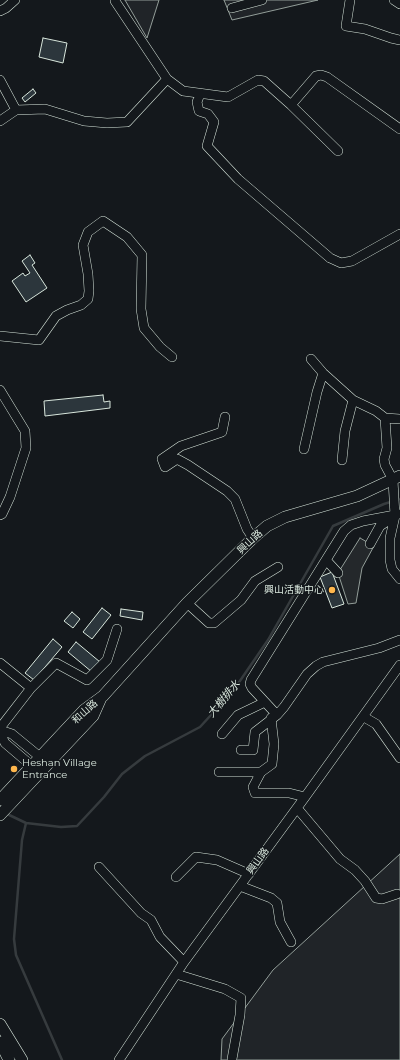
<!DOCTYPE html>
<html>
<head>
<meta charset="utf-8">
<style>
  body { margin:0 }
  canvas { display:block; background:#14181c }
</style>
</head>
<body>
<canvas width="400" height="1060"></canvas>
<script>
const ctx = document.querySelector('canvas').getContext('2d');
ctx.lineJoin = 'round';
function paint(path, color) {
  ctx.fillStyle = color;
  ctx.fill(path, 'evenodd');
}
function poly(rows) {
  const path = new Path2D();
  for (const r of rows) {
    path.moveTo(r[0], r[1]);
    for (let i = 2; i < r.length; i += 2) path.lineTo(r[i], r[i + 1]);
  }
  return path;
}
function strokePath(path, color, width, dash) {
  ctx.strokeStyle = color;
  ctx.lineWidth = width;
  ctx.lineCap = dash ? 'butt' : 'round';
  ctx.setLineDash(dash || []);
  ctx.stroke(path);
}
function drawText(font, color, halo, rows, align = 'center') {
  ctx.font = font + ' Montserrat,"Noto Sans TC",sans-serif';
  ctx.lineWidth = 3;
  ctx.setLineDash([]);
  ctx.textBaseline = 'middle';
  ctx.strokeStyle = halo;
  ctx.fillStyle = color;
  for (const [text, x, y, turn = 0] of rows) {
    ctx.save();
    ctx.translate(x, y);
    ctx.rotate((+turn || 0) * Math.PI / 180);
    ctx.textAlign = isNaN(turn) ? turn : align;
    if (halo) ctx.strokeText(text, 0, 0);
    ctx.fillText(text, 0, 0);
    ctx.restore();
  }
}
const green = poly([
  [125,0,159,0,147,38,125,0],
  [224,0,318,0,232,20,224,0],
  [400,854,400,1060,221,1060,222,1039,273,970,400,854]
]);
paint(green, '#202428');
strokePath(green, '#939e99', 1);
const parking = poly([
  [360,538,374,546,362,568,356,603,348,604,338,573,360,538]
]);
paint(parking, '#24282b');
strokePath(parking, '#939e99', 1);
strokePath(poly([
  [5,813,26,823,61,827,77,826,104,797,122,774,145,756,200,727,233,691,268,640,333,526,384,504,400,499],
  [26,823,22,840,14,939,16,955,62,1060]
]), '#363b3e', 2.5);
const building = poly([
  [43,38,67,43,63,63,39,57,43,38],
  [33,89,36,93,25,102,22,98,33,89],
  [30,255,35,263,32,265,47,288,26,302,12,281,23,273,25,276,30,273,22,261,30,255],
  [103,395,104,402,110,401,110,408,45,416,44,401,103,395],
  [332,572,344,604,332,608,320,577,332,572],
  [102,608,111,615,92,639,83,632,102,608],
  [121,609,143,612,142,620,120,616,121,609],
  [72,612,80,619,73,628,64,621,72,612],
  [53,639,62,647,34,680,25,673,53,639],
  [76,642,100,662,92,672,68,652,76,642]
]);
paint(building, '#2c363c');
strokePath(building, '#d8e6dc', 1);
const minor = poly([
  [115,0,115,1,167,79,183,91,228,97,258,80,264,81,291,105,338,151],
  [350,0,346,26,365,29,391,38,400,40],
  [394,0,400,4],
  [232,8,262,0],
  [0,11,6,8,15,0],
  [0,80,16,110],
  [200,94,197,102,199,111,208,114,214,122,207,146,238,179,330,258,341,263,352,261,400,234],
  [291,105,316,76,321,75,327,77,400,129],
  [0,121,16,110,45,109,84,121,107,123,127,122,167,79],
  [0,336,39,340,56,316,67,310,81,305,88,299,89,291,88,274,83,245,88,232,103,221,127,237,142,255,141,309,144,328,160,347,172,357],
  [311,359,323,373,353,400,376,411,385,418,400,419],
  [0,390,25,431,26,448,10,497,2,514,0,515],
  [225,417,222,432,181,446,162,459,165,467,177,459,188,465,227,491,235,499,247,529,253,538],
  [385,418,387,448,384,459,385,465,393,480,395,516,390,538,390,560,392,569,400,579],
  [304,449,317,392,323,373],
  [342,460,345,431,353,400],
  [370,544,380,526,392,518],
  [326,560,338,573],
  [187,603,209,623,214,623,241,600,255,581,278,567],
  [0,663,31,688],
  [277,715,252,688,250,684,251,680,344,531,351,525,363,521,400,514],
  [364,717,376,724,400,758],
  [271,718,274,744,272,764,261,772,253,787,255,793,289,793,305,797],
  [0,728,31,688,56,663,87,680,107,660,117,629],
  [0,730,12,734,40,757,42,763],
  [0,733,5,743,32,766,38,767],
  [222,734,238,715,265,702],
  [241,750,253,750,255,732,277,715,284,707,307,674,316,666,323,662,379,648,400,640],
  [219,772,261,772],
  [297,808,340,859,355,870,365,881,376,898,382,899,397,894],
  [99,867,141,913,151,920,160,937,184,962],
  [176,877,196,857,217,860,249,874],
  [240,886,271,898,277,903,280,922,291,942],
  [176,974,225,989,241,998,240,1015,232,1059],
  [119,1060,184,962,305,797,400,665]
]);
const major = poly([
  [0,800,84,710,103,696,187,603,253,538,267,526,285,517,357,496,400,476],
  [0,815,93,716,101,698],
  [0,1024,22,1060],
  [0,1042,9,1060]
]);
strokePath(minor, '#d8e6dc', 10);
strokePath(major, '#d8e6dc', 12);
strokePath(minor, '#14181c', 9);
strokePath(major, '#14181c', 11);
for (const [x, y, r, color] of [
  [332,590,4,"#ffb74d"],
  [14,769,4,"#ffb74d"]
]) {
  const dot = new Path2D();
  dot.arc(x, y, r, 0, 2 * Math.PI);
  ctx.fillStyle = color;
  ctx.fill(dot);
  strokePath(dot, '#14181c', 1.5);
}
drawText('10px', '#d8e6dc', '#14181c', [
  ["興山路",250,542,-43],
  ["和山路",85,712,-42],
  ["興山路",258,861,-54]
]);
drawText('10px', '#d8e6dc', '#14181c', [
  ["興山活動中心",324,590],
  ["Heshan Village",22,763,"left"],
  ["Entrance",22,775,"left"]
], 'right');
drawText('italic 11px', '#d8e6dc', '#14181c', [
  ["大樹排水",224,699,-50]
]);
</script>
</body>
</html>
